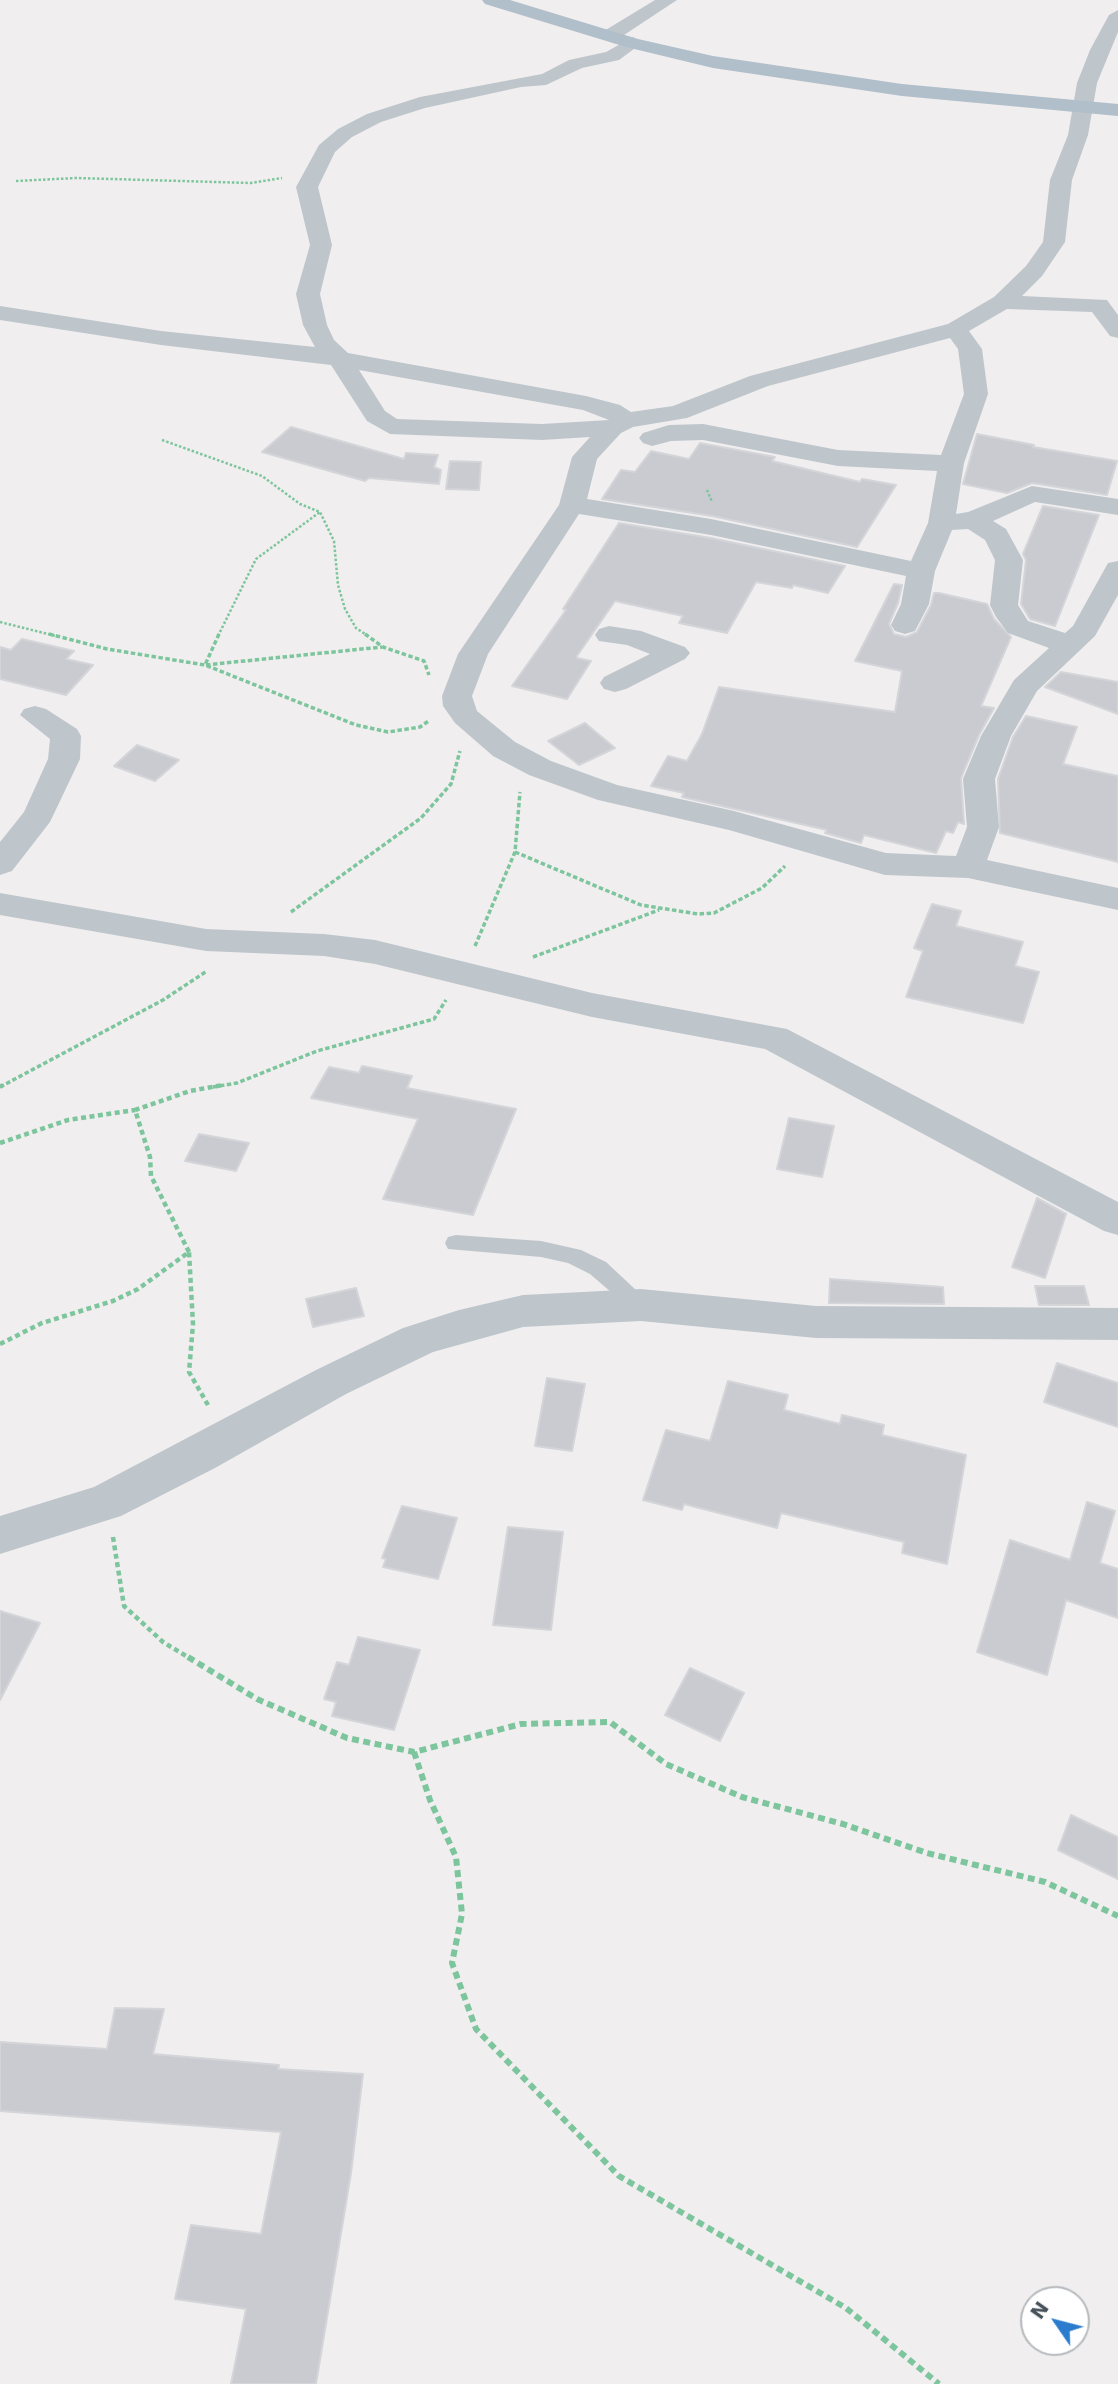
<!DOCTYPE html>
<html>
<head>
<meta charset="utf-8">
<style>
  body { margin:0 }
  #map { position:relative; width:1118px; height:2384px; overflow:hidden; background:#f1eeef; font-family:"DejaVu Sans",sans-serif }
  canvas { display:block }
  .north { position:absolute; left:1020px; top:2286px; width:70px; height:70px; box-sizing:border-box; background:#fff; border:2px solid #b6babd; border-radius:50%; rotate:305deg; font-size:19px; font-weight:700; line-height:28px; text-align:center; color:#48525a }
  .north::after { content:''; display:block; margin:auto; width:24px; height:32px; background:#2b7bce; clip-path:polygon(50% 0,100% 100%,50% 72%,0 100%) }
</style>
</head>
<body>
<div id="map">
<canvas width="1118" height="2384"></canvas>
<div class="north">N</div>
</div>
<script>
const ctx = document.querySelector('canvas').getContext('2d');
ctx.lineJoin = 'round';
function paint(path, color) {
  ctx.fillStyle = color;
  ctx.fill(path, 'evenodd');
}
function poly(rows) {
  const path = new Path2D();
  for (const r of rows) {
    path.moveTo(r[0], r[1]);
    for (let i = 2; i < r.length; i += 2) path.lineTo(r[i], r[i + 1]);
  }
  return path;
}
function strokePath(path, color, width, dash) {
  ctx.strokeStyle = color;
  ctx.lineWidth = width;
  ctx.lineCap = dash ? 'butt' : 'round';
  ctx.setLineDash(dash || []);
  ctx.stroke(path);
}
const building = poly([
  [291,427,404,459,406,453,438,455,434,467,441,470,439,484,369,478,365,481,262,452,291,427],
  [977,434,1034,445,1033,447,1117,461,1107,495,1032,483,1007,493,963,484,977,434],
  [700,443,775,457,772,461,860,482,862,479,896,485,857,547,712,516,602,499,621,470,635,472,651,451,689,459,700,443],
  [450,461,481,462,479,490,446,489,450,461],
  [1043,506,1099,515,1055,626,1030,619,1021,604,1026,560,1023,554,1043,506],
  [619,523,711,538,845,566,828,593,793,585,792,588,756,582,727,633,679,623,683,616,615,601,577,656,577,658,591,661,567,699,512,686,566,610,563,609,619,523],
  [894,584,902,585,898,603,889,624,894,634,906,637,917,632,931,605,934,593,939,593,987,604,994,619,1011,637,981,706,994,708,979,735,961,778,964,824,958,822,953,833,946,831,936,853,864,835,861,843,825,833,827,830,682,797,684,793,651,786,668,756,687,761,702,734,719,687,895,712,902,671,855,661,894,584],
  [22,639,74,651,66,659,93,665,66,695,0,679,0,647,11,650,22,639],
  [1061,672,1118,682,1118,714,1045,687,1061,672],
  [1026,716,1077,727,1063,764,1118,776,1118,862,1000,833,998,779,1013,737,1026,716],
  [585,723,615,748,579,765,548,741,585,723],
  [137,745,179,760,155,781,114,766,137,745],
  [932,904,961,911,956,926,1023,942,1015,966,1039,972,1023,1023,906,997,923,951,914,948,932,904],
  [362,1066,412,1076,407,1088,516,1109,473,1215,383,1199,418,1119,311,1098,329,1067,359,1073,362,1066],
  [789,1118,834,1126,822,1177,777,1169,789,1118],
  [199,1134,249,1143,236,1171,185,1161,199,1134],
  [1037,1198,1066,1214,1045,1278,1012,1267,1037,1198],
  [830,1279,943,1287,944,1304,829,1303,830,1279],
  [1035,1286,1084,1286,1089,1305,1039,1305,1035,1286],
  [356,1288,364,1316,313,1327,306,1299,356,1288],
  [1057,1363,1118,1383,1118,1427,1044,1402,1057,1363],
  [547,1378,585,1384,572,1451,535,1446,547,1378],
  [728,1381,788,1395,784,1410,840,1424,842,1415,884,1425,882,1435,966,1455,947,1564,902,1553,904,1542,781,1513,777,1528,684,1504,682,1510,643,1500,666,1430,710,1441,728,1381],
  [1087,1502,1115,1511,1100,1563,1118,1569,1118,1618,1066,1600,1047,1675,977,1652,1010,1540,1070,1560,1087,1502],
  [402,1506,457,1518,438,1579,383,1567,386,1559,382,1558,402,1506],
  [508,1527,563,1532,551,1630,493,1625,508,1527],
  [0,1611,40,1623,0,1700,0,1611],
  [358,1637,420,1650,394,1730,332,1716,336,1702,324,1699,337,1662,349,1665,358,1637],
  [690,1668,744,1693,720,1741,665,1715,690,1668],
  [1071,1815,1118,1837,1118,1879,1058,1850,1071,1815],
  [115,2008,164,2009,153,2054,279,2065,278,2069,363,2074,351,2173,316,2384,231,2384,246,2309,175,2299,191,2225,261,2234,281,2132,0,2111,0,2042,107,2049,115,2008]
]);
paint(building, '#c9cbd0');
strokePath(building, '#d3d5d9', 2);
strokePath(poly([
  [16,181,76,178,251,183,282,178],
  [162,440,262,476,300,504,320,512,334,541,338,585,345,609,356,628,368,636],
  [707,490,712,502],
  [0,622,56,636],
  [218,636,256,559,320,512]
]), '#7cc59d', 2.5, [2.5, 2]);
strokePath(poly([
  [49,634,107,649,205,665,356,725,388,732,420,727,430,720],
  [219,634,205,665,382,647],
  [365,634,383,647,424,661,429,675],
  [515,852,641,905,698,914,714,913,762,888,785,866],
  [291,912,421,818,451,784,460,751],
  [475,946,515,852,520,792],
  [533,957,659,910],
  [0,1087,163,1000,207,971],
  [213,1087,237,1083,317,1051,434,1019,446,1000]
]), '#7cc59d', 3.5, [4.5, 2.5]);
strokePath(poly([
  [0,1087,3,1085],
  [0,1143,68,1120,135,1110],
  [189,1252,151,1176,150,1157,135,1110,190,1091,223,1085],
  [0,1344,42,1323,113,1301,138,1289,189,1252,193,1324,189,1372,208,1405],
  [113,1537,124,1606,163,1642,191,1659]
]), '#7cc59d', 4.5, [5, 3.5]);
strokePath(poly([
  [188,1657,257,1699,347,1738,414,1752,521,1724,610,1722,666,1764,742,1797,843,1824,927,1853,1045,1882,1118,1916],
  [414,1752,430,1800,456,1857,462,1914,452,1963,476,2029,619,2176,846,2308,939,2384]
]), '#7cc59d', 6, [7, 4.5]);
paint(poly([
  [456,1235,541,1241,581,1250,606,1262,652,1305,649,1311,641,1314,633,1311,590,1274,568,1263,541,1257,448,1249,445,1243,448,1237,456,1235]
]), '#bec6cc');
paint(poly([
  [655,0,677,0,618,39,604,39,602,35,604,31,655,0],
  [1118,10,1118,32,1097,83,1088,135,1072,180,1065,242,1042,276,1022,296,1107,300,1118,315,1118,338,1110,336,1092,312,1007,309,969,331,982,349,988,394,964,463,956,514,968,512,1032,486,1118,499,1118,515,1035,502,993,521,1006,529,1023,560,1018,605,1028,621,1065,633,1073,626,1108,563,1118,561,1118,595,1095,636,1037,691,1011,736,995,779,999,827,987,860,1118,888,1118,910,968,878,885,875,729,830,598,800,529,775,493,756,455,723,443,706,442,696,458,654,559,505,572,457,590,437,542,440,390,434,367,421,331,365,161,345,0,320,0,306,161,331,315,347,303,325,296,294,310,245,296,187,319,145,338,129,367,114,420,97,542,74,569,60,606,52,633,37,642,43,619,60,582,68,546,85,521,87,425,108,381,122,352,137,335,152,318,187,332,245,320,294,327,325,334,340,348,353,586,396,620,405,631,412,673,406,750,376,948,324,994,297,1026,266,1043,242,1050,180,1068,135,1077,83,1090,50,1109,15,1118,10],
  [950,338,958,349,964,394,941,455,838,450,703,424,669,425,643,433,639,438,643,443,652,446,671,441,703,440,838,466,937,471,928,523,911,561,711,519,587,499,597,459,621,433,633,427,687,418,768,386,950,338],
  [359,370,583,410,609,420,542,424,397,419,385,411,359,370],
  [579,514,711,535,906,576,901,604,891,625,895,631,905,634,915,631,929,604,935,571,952,530,968,529,985,540,995,560,990,605,996,617,1008,633,1049,648,1014,680,981,736,963,779,967,827,956,856,886,853,734,811,617,785,551,761,515,742,477,711,472,696,488,654,579,514],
  [609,626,641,631,685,647,690,653,685,659,626,689,615,692,604,689,600,683,604,677,650,654,627,645,599,641,595,635,599,629,609,626],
  [35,706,46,709,77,729,81,736,80,759,50,822,12,871,0,875,0,842,24,812,48,759,50,739,20,715,24,709,35,706],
  [0,893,206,929,324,934,375,940,592,993,787,1029,1118,1202,1118,1235,1104,1231,765,1049,592,1017,375,964,324,956,206,951,0,915,0,893],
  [641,1289,816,1306,1118,1308,1118,1340,816,1338,641,1321,523,1327,433,1352,346,1394,215,1468,121,1516,0,1554,0,1516,94,1487,316,1370,403,1328,459,1310,523,1295,641,1289]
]), '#bec6cc');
paint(poly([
  [482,0,510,0,638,39,713,56,902,84,1118,104,1118,116,902,96,713,68,626,47,485,4,482,0]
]), '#b1bfca');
</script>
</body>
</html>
